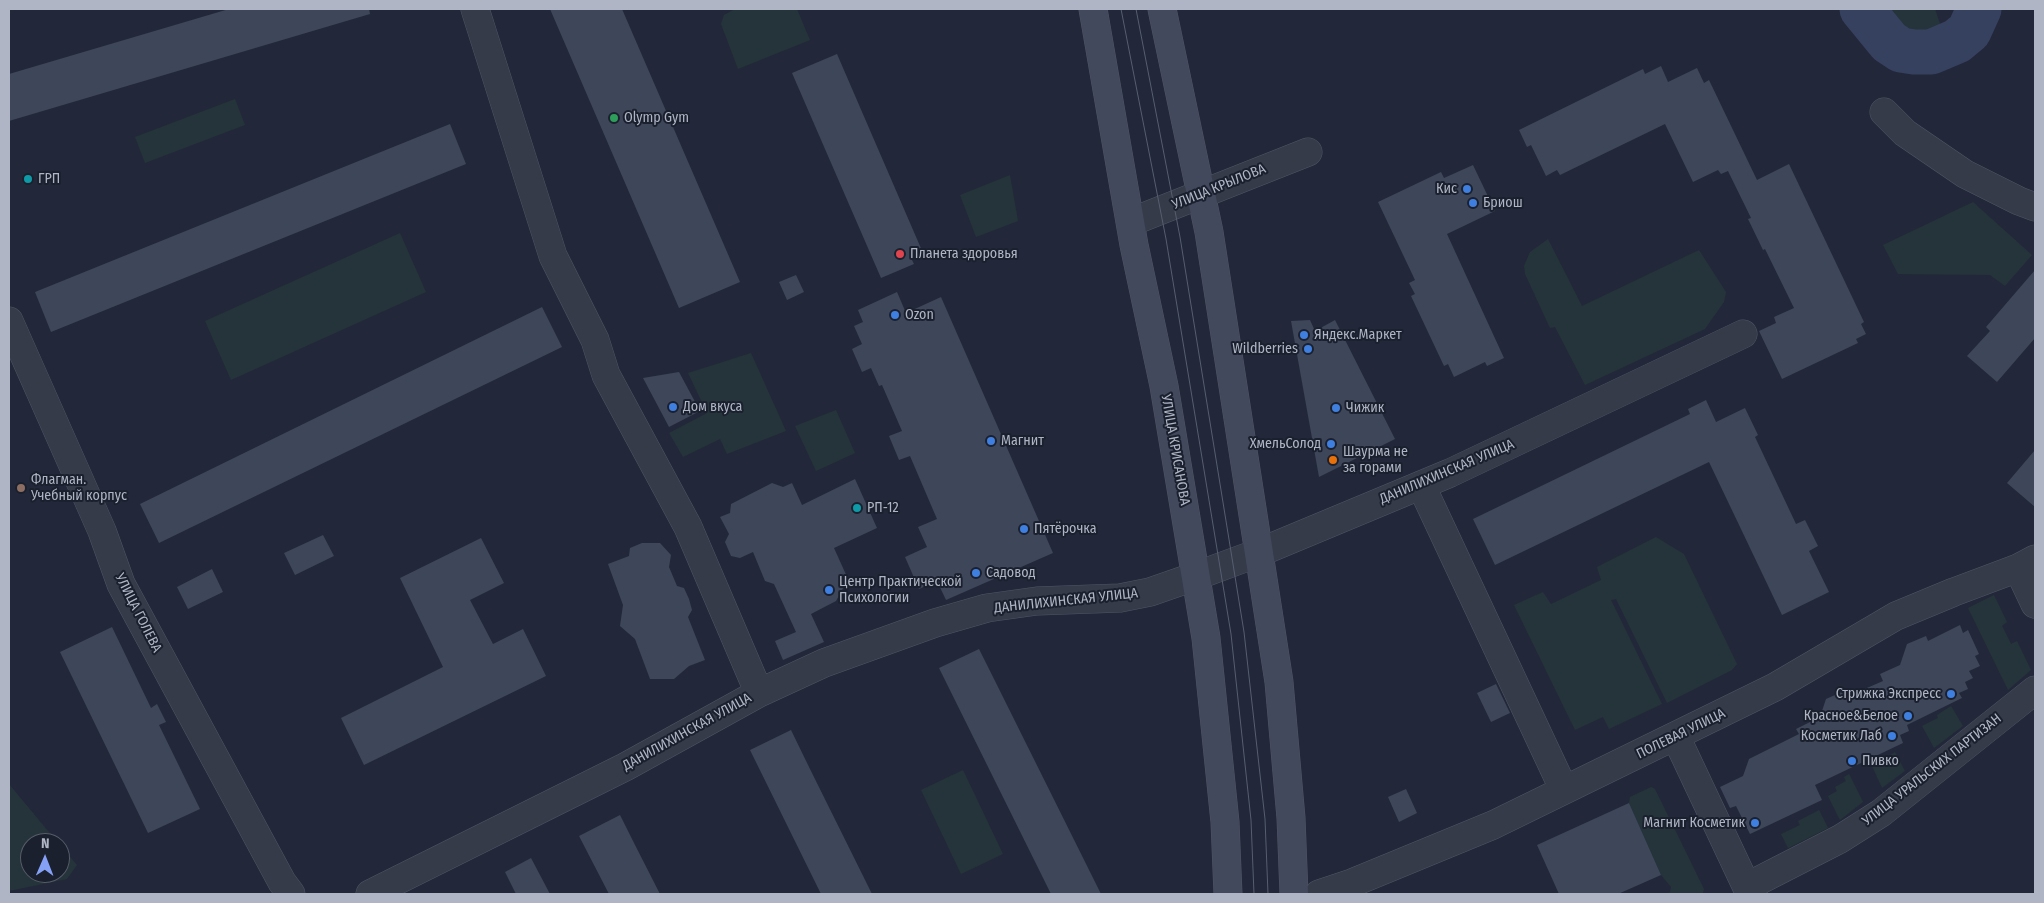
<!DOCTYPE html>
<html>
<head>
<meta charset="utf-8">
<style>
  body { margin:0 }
  #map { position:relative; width:2044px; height:903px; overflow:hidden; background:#222839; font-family:"Fira Sans Condensed",sans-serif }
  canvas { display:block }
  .frame { position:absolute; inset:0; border:10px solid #b0b5c5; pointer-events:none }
  .north { position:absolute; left:20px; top:833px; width:50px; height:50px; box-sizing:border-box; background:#1b202e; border:1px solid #575c6a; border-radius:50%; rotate:1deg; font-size:14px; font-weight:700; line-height:20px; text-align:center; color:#b0b5c5 }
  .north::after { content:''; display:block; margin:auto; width:18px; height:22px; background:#85a1f5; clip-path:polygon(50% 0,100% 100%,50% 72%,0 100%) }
</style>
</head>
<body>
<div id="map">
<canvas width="2044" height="903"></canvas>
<div class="frame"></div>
<div class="north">N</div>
</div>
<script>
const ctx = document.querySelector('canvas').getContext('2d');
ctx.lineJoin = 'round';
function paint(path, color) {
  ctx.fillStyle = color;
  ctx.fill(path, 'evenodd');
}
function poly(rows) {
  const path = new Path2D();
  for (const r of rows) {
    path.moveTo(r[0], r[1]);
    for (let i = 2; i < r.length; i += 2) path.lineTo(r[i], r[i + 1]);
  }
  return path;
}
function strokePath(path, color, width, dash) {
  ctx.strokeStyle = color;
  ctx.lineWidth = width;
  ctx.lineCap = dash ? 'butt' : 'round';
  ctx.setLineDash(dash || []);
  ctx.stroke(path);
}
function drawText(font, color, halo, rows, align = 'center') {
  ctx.font = font + ' "Fira Sans Condensed",sans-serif';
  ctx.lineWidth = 4;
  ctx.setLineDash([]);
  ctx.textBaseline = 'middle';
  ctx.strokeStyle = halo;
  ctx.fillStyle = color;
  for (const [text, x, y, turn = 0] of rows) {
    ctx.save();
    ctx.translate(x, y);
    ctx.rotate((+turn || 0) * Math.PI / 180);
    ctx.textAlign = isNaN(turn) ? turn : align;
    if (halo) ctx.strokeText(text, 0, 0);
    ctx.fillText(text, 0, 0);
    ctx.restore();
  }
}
paint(poly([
  [735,9,797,9,810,40,738,69,721,24,724,15],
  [1867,9,1935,9,1946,41,1944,44,1934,48,1909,47,1900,43,1879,28],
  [235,99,245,125,145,163,135,137],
  [1010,175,1018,221,976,237,960,195],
  [1973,202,2032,255,2005,286,1990,275,1898,274,1883,245],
  [400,233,426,292,231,380,205,321],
  [1548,239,1582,306,1699,250,1726,292,1724,302,1705,329,1585,385,1555,327,1550,328,1525,274,1524,266,1530,252],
  [751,353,786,431,727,454,720,439,683,457,669,433,707,413,688,373],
  [836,410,855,453,816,471,795,426],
  [1656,537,1684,554,1737,664,1732,670,1667,703,1616,599,1611,600,1662,704,1609,729,1603,717,1575,730,1514,605,1543,592,1551,604,1601,580,1597,567],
  [1994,595,2007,622,2002,626,2011,644,2017,641,2031,670,2008,690,1968,608],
  [1951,706,1963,726,1934,748,1922,726,1938,718,1937,715],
  [1895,752,1905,771,1882,788,1872,766,1889,759,1888,756],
  [963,770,1003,854,961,874,921,790],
  [1849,774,1863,802,1840,820,1828,796,1837,791,1835,787,1846,781,1844,777],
  [9,784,58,843,30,843,30,873,60,873,60,845,77,865,67,879,9,891],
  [1651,787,1655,789,1704,889,1703,893,1665,894,1670,892,1671,887,1661,875,1629,803,1630,797],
  [1819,810,1828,828,1788,848,1781,834,1800,825,1798,821]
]), '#24343a');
strokePath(poly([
  [1862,9,1889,42,1901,50,1914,52,1931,52,1957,41,1969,31,1979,9]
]), '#364160', 45);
paint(poly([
  [229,9,369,9,370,14,9,121,9,74],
  [550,9,622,9,740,282,679,308],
  [837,54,923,253,911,258,914,264,881,278,792,73],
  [1661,66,1668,82,1697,68,1704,83,1709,80,1757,180,1789,164,1864,322,1861,324,1866,334,1856,339,1858,343,1782,379,1759,331,1776,323,1774,317,1794,308,1765,249,1763,250,1748,219,1751,218,1728,171,1721,174,1718,170,1693,182,1665,124,1560,175,1557,170,1546,176,1531,145,1527,147,1519,130,1643,69,1645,74],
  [450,124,466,164,51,332,35,292],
  [1473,165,1495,211,1447,234,1504,358,1487,366,1485,362,1454,377,1448,364,1444,366,1411,296,1415,294,1409,283,1415,280,1378,202,1441,172,1444,178],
  [2035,270,2035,338,1997,382,1967,356,1990,331,1986,327],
  [796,275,804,292,787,300,779,282],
  [897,292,906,313,941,297,1053,553,946,600,937,581,919,589,905,557,927,547,918,527,937,519,910,456,899,460,889,436,902,431,882,385,879,386,871,368,862,372,852,349,862,344,854,326,863,322,858,310],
  [542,307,562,347,159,543,140,504],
  [1310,320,1315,331,1335,320,1395,439,1319,477,1291,321],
  [679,372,700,411,669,427,643,378],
  [1706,400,1716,422,1745,408,1758,435,1755,437,1796,524,1805,520,1818,546,1809,551,1829,592,1782,615,1709,462,1495,565,1473,519,1690,414,1688,409],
  [2035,450,2035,507,2007,483],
  [855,479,877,528,834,548,848,579,836,601,811,614,824,642,783,660,775,641,796,632,774,584,765,581,753,552,740,558,731,556,725,542,729,534,720,517,730,513,731,504,772,483,783,487,792,483,802,505],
  [323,535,334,556,295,575,284,553],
  [481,538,504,583,470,600,493,644,523,629,546,676,364,765,341,718,443,667,400,578],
  [642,543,660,543,671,555,669,567,677,586,684,588,689,599,692,610,688,617,705,660,689,666,674,679,650,679,635,639,620,626,623,605,608,564,629,556,630,548],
  [212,569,223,592,188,609,177,587],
  [1960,625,1963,633,1968,630,1979,654,1975,656,1980,666,1969,671,1973,678,1965,682,1968,689,1959,693,1962,698,1907,725,1909,731,1900,735,1903,743,1815,785,1822,800,1750,834,1736,806,1730,808,1720,787,1743,776,1749,759,1799,734,1796,729,1820,717,1826,699,1844,691,1846,697,1883,681,1880,674,1900,665,1907,644,1926,636,1928,641],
  [112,627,151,708,157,704,166,722,159,725,200,809,148,833,60,652],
  [979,649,997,685,1101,894,1051,894,939,668],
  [1496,684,1510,713,1491,722,1477,693],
  [791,730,808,765,872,894,821,894,750,750],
  [1406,789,1417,813,1399,822,1388,797],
  [1629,803,1661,875,1618,894,1559,894,1537,845],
  [620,815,635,845,660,894,609,894,579,836],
  [531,858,550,894,516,894,505,872]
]), '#3e4659');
const minor = poly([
  [475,9,553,256,595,340,606,375,688,527,759,693],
  [1884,112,1905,133,1965,174,2019,201,2035,207],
  [1131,222,1308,152],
  [9,321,102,531,121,584,282,882,291,894],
  [1421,485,1564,790],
  [2018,568,2035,604],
  [1676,737,1750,894],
  [1748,890,1760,880,1840,839,1881,813,2035,690],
  [370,894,625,767,759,693,824,663,935,623,987,608,1037,601,1120,598,1150,592,1196,576,1258,553,1450,473,1743,334],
  [1319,894,1352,883,1493,825,1775,687,1896,616,1954,592,2018,568,2035,559]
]);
const secondary = poly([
  [1093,9,1134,245,1164,386,1206,638,1225,822,1228,894],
  [1162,9,1209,232,1279,682,1291,818,1294,894]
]);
strokePath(minor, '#505564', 29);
strokePath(secondary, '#505564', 29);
strokePath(minor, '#353b49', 28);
strokePath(secondary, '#43495c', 28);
strokePath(poly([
  [1121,9,1166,239,1231,634,1251,820,1254,894],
  [1136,9,1180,237,1244,632,1265,819,1268,894]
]), '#575e70', 1);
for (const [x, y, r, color] of [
  [614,118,5,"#2e9e5b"],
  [28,179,5,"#0f9aa8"],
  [1467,189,5,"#3f7fe0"],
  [1473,203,5,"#3f7fe0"],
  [900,254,5,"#e0444e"],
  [895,315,5,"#3f7fe0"],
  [1304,335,5,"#3f7fe0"],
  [1308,349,5,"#3f7fe0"],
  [673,407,5,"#3f7fe0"],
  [1336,408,5,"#3f7fe0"],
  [991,441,5,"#3f7fe0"],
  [1331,444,5,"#3f7fe0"],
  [1333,460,5,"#e8710a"],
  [21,488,5,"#8d6e63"],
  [857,508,5,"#0f9aa8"],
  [1024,529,5,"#3f7fe0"],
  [976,573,5,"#3f7fe0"],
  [829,590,5,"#3f7fe0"],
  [1951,694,5,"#3f7fe0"],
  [1908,716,5,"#3f7fe0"],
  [1892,736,5,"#3f7fe0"],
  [1852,761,5,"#3f7fe0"],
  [1755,823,5,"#3f7fe0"]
]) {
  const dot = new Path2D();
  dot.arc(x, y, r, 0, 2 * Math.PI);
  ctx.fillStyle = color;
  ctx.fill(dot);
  strokePath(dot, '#1b202e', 2);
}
drawText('14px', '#b0b5c5', '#1b202e', [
  ["Olymp Gym",624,118],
  ["ГРП",38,179],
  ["Кис",1457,189,"right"],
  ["Бриош",1483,203],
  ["Планета здоровья",910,254],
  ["Ozon",905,315],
  ["Яндекс.Маркет",1314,335],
  ["Wildberries",1298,349,"right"],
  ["Дом вкуса",683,407],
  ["Чижик",1346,408],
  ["Магнит",1001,441],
  ["ХмельСолод",1321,444,"right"],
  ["Шаурма не",1343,452],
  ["за горами",1343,468],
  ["Флагман.",31,480],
  ["Учебный корпус",31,496],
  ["РП-12",867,508],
  ["Пятёрочка",1034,529],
  ["Садовод",986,573],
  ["Центр Практической",839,582],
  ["Психологии",839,598],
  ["Стрижка Экспресс",1941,694,"right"],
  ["Красное&Белое",1898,716,"right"],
  ["Косметик Лаб",1882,736,"right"],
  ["Пивко",1862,761],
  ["Магнит Косметик",1745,823,"right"]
], 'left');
drawText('14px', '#b0b5c5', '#1b202e', [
  ["УЛИЦА КРЫЛОВА",1219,187,-22],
  ["УЛИЦА КРИСАНОВА",1175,450,80],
  ["ДАНИЛИХИНСКАЯ УЛИЦА",1447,472,-23],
  ["ДАНИЛИХИНСКАЯ УЛИЦА",1066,601,-6],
  ["УЛИЦА ГОЛЕВА",138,613,63],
  ["ДАНИЛИХИНСКАЯ УЛИЦА",687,732,-29],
  ["ПОЛЕВАЯ УЛИЦА",1681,734,-26],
  ["УЛИЦА УРАЛЬСКИХ ПАРТИЗАН",1932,770,-38]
]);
</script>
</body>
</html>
